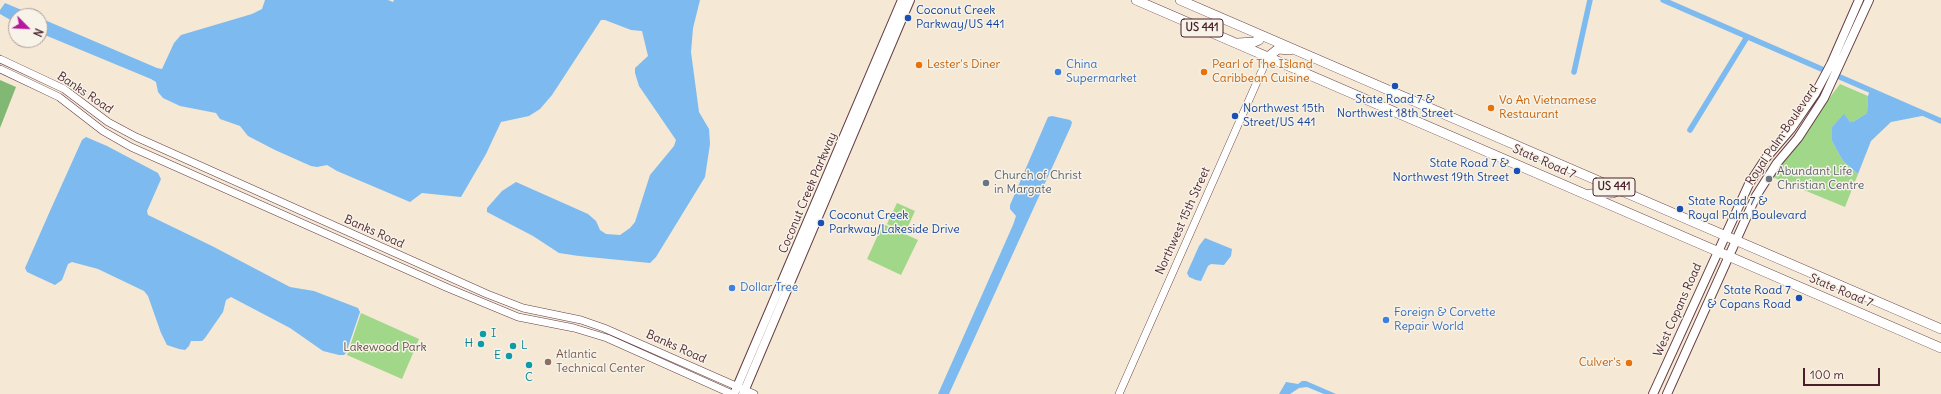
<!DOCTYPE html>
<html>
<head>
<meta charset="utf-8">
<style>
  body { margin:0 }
  #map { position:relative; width:1941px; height:394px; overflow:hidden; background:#f5e8d5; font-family:Delius,sans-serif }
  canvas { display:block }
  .north { position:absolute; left:8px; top:8px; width:40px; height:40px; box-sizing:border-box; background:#f7f3e8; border:1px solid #b29e9c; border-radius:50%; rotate:114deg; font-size:11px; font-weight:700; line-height:16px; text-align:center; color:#4a1f2b }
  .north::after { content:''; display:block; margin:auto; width:14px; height:18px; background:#b5179e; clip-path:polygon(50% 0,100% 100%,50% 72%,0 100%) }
  .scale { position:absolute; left:1803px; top:368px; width:77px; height:18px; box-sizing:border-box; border:2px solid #4a1f2b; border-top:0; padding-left:5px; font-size:12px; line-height:14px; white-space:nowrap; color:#4a1f2b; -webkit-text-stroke:3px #f7f3e8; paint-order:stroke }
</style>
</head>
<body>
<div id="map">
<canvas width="1941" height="394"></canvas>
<div class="north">N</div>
<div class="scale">100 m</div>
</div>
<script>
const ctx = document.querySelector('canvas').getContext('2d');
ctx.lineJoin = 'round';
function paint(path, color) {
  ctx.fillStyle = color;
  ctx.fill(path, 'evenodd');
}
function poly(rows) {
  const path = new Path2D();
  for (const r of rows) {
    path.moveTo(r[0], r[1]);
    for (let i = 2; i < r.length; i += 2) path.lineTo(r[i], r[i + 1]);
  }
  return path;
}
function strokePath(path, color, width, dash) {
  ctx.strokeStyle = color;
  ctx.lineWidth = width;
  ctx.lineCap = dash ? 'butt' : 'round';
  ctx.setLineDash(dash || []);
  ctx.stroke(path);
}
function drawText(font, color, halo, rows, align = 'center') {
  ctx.font = font + ' Delius,sans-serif';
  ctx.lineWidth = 3;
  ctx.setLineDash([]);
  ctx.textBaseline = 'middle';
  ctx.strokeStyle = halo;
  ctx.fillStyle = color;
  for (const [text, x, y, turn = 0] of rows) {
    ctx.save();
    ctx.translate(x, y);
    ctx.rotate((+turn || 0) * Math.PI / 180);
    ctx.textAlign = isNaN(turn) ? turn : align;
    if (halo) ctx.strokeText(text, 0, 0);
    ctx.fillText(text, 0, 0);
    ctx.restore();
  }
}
paint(poly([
  [1840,84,1868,96,1867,113,1853,122,1850,122,1844,115,1832,127,1832,141,1843,161,1858,174,1845,207,1770,176],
  [897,203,915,211,905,233,887,224],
  [883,224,918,240,901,275,867,259],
  [361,313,419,339,402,379,347,355]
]), '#a0d788');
paint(poly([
  [0,80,16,87,0,128]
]), '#80b874');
paint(poly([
  [265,0,388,0,393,2,394,0,700,0,693,28,691,52,699,112,709,129,710,144,705,177,656,257,650,263,579,256,559,253,533,236,487,212,487,208,502,191,516,182,588,214,596,221,600,230,606,234,620,235,630,228,635,222,650,175,674,146,676,140,639,86,635,73,635,68,648,56,642,31,631,30,605,20,601,20,552,95,540,109,529,116,501,122,486,154,461,197,422,193,410,202,337,171,327,165,317,167,311,166,275,150,248,136,240,126,220,119,216,113,180,106,163,98,158,92,156,82,151,79,40,33,40,18,157,68,162,69,174,43,181,35,252,14,262,9],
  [5,3,36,16,16,16,16,23,14,22,0,14,0,10],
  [1870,90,1927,115,1891,122,1871,141,1858,174,1843,161,1832,141,1832,127,1844,114,1850,122,1853,122,1867,113,1868,96],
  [1052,116,1070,120,1072,122,1071,126,949,394,938,394,1013,225,1016,216,1010,209,1010,205,1048,117],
  [86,137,107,146,158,173,161,179,147,211,148,215,212,246,290,287,314,291,358,308,360,312,346,353,344,355,339,355,323,351,290,328,231,297,226,300,223,312,205,338,202,341,191,341,189,346,185,350,179,349,167,345,161,333,148,296,144,291,98,269,72,262,68,264,62,280,55,285,27,272,25,268,50,211,82,140],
  [1205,238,1232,249,1231,256,1224,265,1211,264,1208,266,1201,281,1196,280,1189,277,1187,273,1199,246],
  [1302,381,1306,381,1336,394,1324,394,1307,387,1299,388,1290,394,1279,394,1286,382,1298,384]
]), '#7cbaf0');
strokePath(poly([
  [1663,0,1941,121],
  [1574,72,1590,0],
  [1690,130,1747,37]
]), '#7cbaf0', 5.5);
const tertiary = poly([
  [0,59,64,89,108,122,136,137,487,294,523,308,581,320,604,328,754,394],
  [0,69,59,97,103,131,131,147,448,288,518,317,574,328,607,338,732,394],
  [1119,394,1268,57]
]);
const secondary = poly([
  [734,394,902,0],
  [743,394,910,0],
  [1653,394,1749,184,1766,158,1791,129,1815,94,1831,64,1859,0],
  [1667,394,1756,196,1777,163,1798,138,1824,98,1869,0]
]);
const primary = poly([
  [1136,0,1941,348],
  [1180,0,1941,329],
  [1238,43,1254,42,1259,40,1261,35],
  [1268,57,1278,49,1290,50],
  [1590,194,1613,193,1619,189]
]);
strokePath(tertiary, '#643d44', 8);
strokePath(secondary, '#643d44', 10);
strokePath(primary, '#643d44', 10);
strokePath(tertiary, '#fff', 7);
strokePath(secondary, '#fff', 8);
strokePath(primary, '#fff', 9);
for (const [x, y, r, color] of [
  [908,18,4,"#1a4fb4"],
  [919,65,4,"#e8710a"],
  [1058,72,4,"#3f7fe0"],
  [1204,72,4,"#e8710a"],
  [1395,86,4,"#1a4fb4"],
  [1491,108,4,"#e8710a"],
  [1235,116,4,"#1a4fb4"],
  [1517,171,4,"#1a4fb4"],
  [1769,179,4,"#6b7280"],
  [986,183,4,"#6b7280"],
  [1680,209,4,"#1a4fb4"],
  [821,223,4,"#1a4fb4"],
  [732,288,4,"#3f7fe0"],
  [1799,298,4,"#1a4fb4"],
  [1386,320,4,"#3f7fe0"],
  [483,334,4,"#0f9aa8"],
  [481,344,4,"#0f9aa8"],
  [513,346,4,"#0f9aa8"],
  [509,356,4,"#0f9aa8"],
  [548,362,4,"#8d6e63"],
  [1629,363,4,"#e8710a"],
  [529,365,4,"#0f9aa8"]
]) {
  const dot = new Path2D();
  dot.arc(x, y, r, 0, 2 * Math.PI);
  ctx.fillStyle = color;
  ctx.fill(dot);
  strokePath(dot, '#f7f3e8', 1.5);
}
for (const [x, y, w] of [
  [1202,28,42],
  [1614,187,42]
]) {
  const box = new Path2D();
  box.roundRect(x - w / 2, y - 9, w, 18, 3);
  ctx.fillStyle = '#f7f3e8';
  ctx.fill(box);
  strokePath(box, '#4a1f2b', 1);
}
drawText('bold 11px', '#4a1f2b', null, [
  ["US 441",1202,28],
  ["US 441",1614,187]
]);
drawText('12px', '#164399', '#f7f3e8', [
  ["Coconut Creek",916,11],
  ["Parkway/US 441",916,25],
  ["State Road 7 &",1395,100,"center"],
  ["Northwest 18th Street",1395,114,"center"],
  ["Northwest 15th",1243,109],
  ["Street/US 441",1243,123],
  ["State Road 7 &",1509,164,"right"],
  ["Northwest 19th Street",1509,178,"right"],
  ["State Road 7 &",1688,202],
  ["Royal Palm Boulevard",1688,216],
  ["Coconut Creek",829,216],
  ["Parkway/Lakeside Drive",829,230],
  ["State Road 7",1791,291,"right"],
  ["& Copans Road",1791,305,"right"]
], 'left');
drawText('12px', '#c56008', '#f7f3e8', [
  ["Lester's Diner",927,65],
  ["Pearl of The Island",1212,65],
  ["Caribbean Cuisine",1212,79],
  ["Vo An Vietnamese",1499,101],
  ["Restaurant",1499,115],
  ["Culver's",1621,363,"right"]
], 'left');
drawText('12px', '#366cbe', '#f7f3e8', [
  ["China",1066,65],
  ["Supermarket",1066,79],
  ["Dollar Tree",740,288],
  ["Foreign & Corvette",1394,313],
  ["Repair World",1394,327]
], 'left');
drawText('12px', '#4a1f2b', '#f7f3e8', [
  ["Banks Road",85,93,34],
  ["Royal Palm Boulevard",1782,135,-56],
  ["State Road 7",1544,162,24],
  ["Coconut Creek Parkway",808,193,-67],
  ["Northwest 15th Street",1183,221,-66],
  ["Banks Road",374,232,24],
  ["State Road 7",1841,291,23],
  ["West Copans Road",1678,310,-66],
  ["Banks Road",676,347,24]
]);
drawText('12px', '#5b616d', '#f7f3e8', [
  ["Abundant Life",1777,172],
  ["Christian Centre",1777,186],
  ["Church of Christ",994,176],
  ["in Margate",994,190]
], 'left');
drawText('12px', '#0d838f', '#f7f3e8', [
  ["I",491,334],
  ["H",473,344,"right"],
  ["L",521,346],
  ["E",501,356,"right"],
  ["C",529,378,"center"]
], 'left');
drawText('12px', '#604d42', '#f7f3e8', [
  ["Lakewood Park",385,348]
]);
drawText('12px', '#785e54', '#f7f3e8', [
  ["Atlantic",556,355],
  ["Technical Center",556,369]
], 'left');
</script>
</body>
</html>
